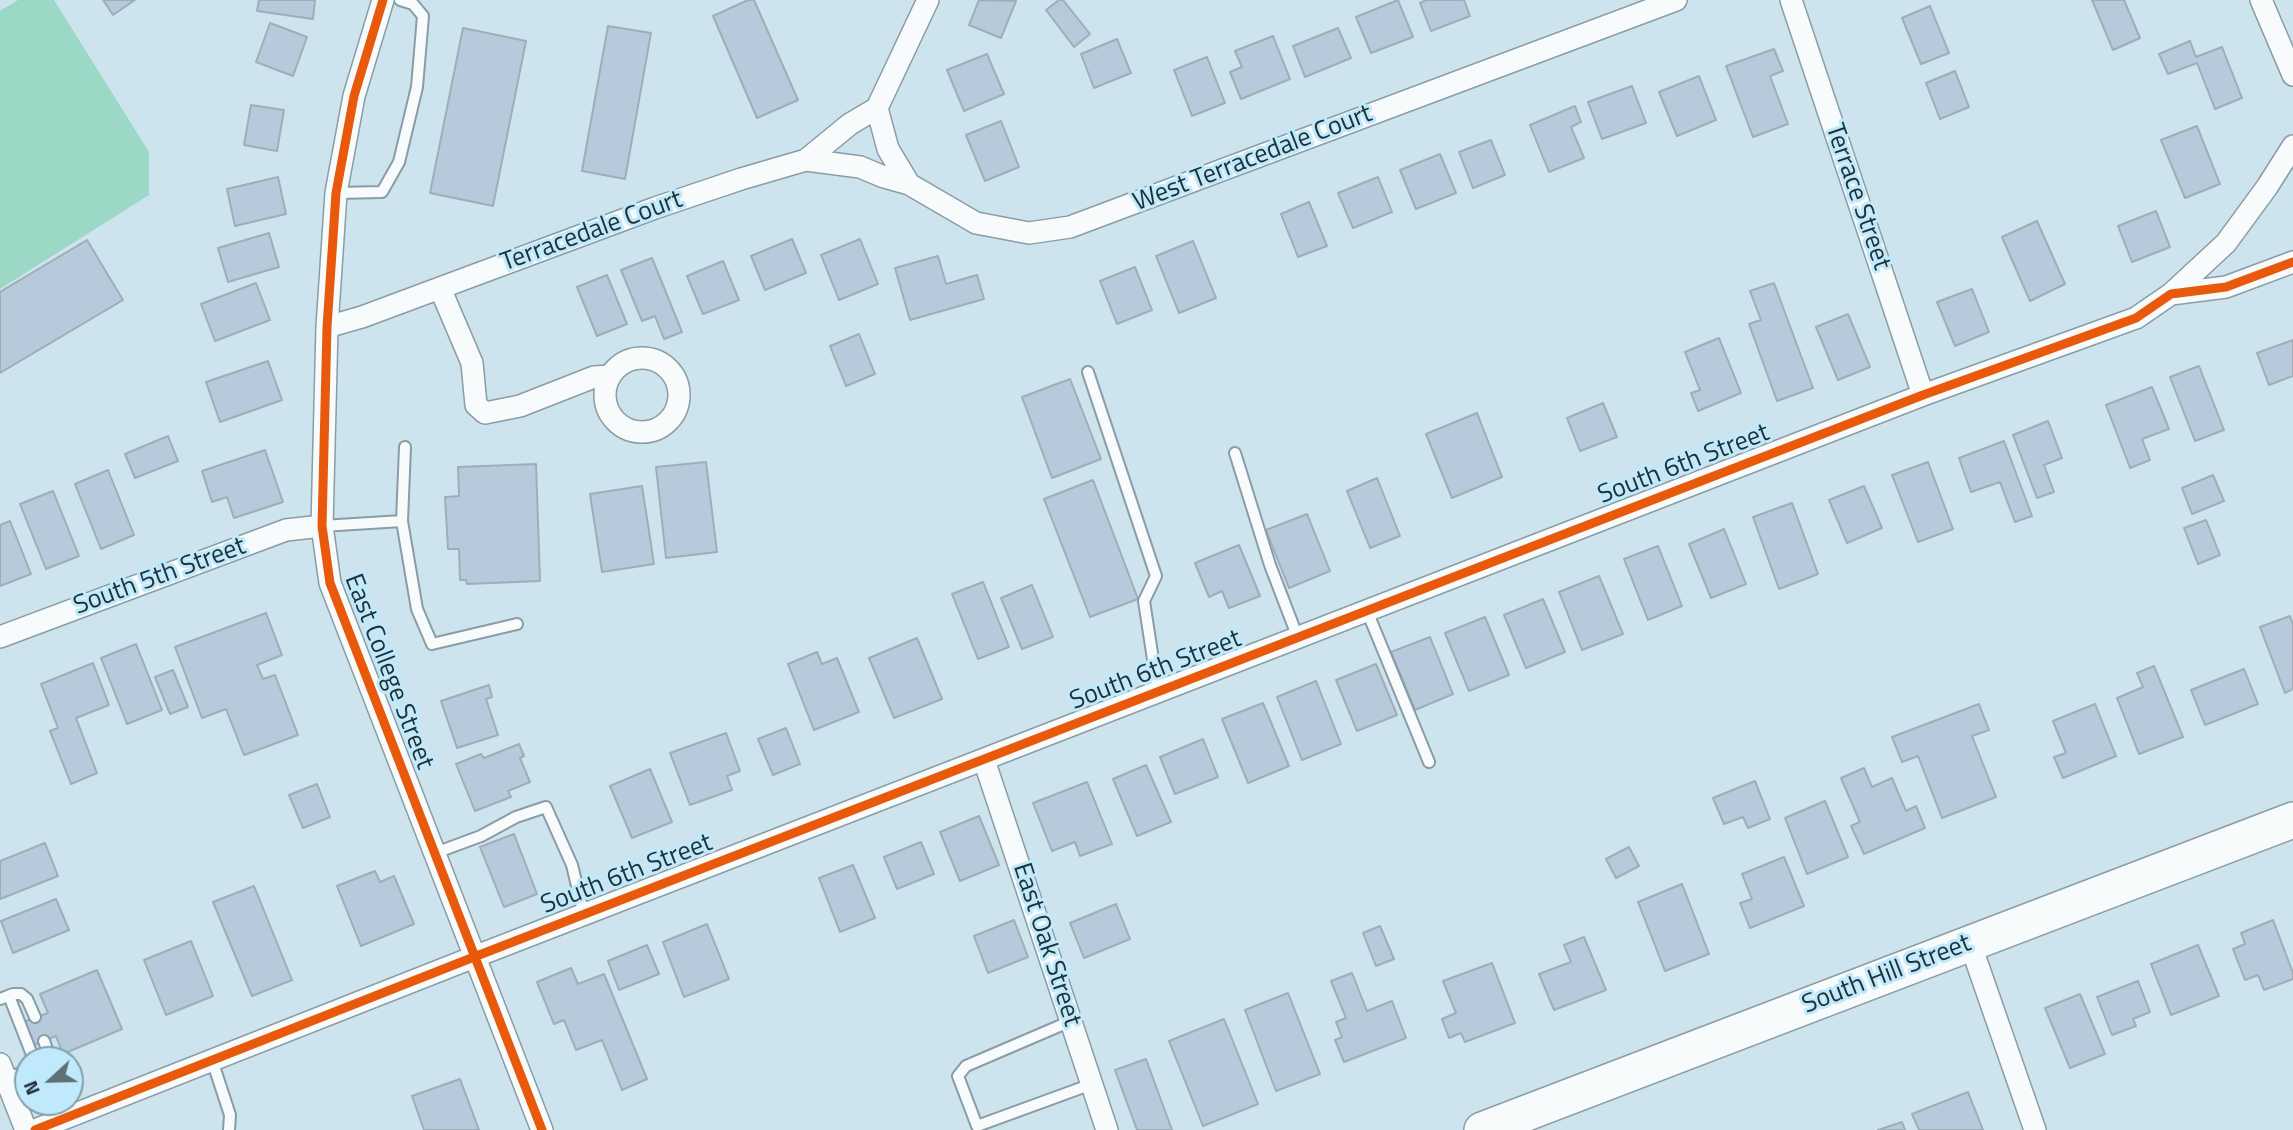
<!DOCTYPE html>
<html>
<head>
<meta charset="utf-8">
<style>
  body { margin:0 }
  #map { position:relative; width:2293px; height:1130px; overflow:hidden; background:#cde4ee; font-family:"Titillium Web",sans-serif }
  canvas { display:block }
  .north { position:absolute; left:14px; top:1046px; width:70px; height:70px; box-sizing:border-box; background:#c0eafb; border:2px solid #80a0ad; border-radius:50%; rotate:248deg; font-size:19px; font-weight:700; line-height:28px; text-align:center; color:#213138 }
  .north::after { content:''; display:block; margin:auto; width:24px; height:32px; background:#5d7078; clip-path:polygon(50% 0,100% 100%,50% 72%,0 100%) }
</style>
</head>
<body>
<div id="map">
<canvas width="2293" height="1130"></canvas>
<div class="north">N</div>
</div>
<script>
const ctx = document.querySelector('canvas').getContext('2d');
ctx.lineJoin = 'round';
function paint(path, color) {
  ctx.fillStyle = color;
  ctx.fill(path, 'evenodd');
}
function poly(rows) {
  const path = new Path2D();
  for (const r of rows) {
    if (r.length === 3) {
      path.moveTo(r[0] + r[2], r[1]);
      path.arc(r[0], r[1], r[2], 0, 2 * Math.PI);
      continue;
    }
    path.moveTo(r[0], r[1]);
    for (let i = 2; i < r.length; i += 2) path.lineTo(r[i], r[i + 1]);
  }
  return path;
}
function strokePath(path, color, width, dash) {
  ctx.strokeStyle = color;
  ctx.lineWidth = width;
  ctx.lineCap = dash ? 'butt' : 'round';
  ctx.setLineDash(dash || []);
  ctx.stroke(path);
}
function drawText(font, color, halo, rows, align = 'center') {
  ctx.font = font + ' "Titillium Web",sans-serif';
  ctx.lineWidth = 6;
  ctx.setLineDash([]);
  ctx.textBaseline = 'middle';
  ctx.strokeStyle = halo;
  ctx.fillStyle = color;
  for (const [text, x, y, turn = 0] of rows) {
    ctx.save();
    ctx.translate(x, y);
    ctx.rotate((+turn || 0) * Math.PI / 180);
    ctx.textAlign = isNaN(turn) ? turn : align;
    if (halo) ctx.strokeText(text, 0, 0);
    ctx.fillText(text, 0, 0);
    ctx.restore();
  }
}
paint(poly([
  [18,0,54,0,149,152,149,195,0,289,0,11]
]), '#9bd8c5');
const building = poly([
  [103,0,135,0,113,15,103,0],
  [259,0,315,0,313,19,257,11,259,0],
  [748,0,754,0,798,100,757,118,713,16,748,0],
  [979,0,1016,1,1001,38,969,25,979,0],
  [1059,0,1063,0,1090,34,1074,47,1046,10,1059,0],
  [1398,0,1413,37,1371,53,1356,17,1398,0],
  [1426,0,1464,0,1470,16,1431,31,1420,3,1426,0],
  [2092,0,2124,0,2140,38,2113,50,2092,0],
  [1930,6,1949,53,1921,64,1902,18,1930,6],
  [270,23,307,37,293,76,256,62,270,23],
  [608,26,651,33,625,179,582,171,608,26],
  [463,28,526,41,493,206,430,193,463,28],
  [1338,28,1351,58,1305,77,1293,46,1338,28],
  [1273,36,1290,79,1241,99,1230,72,1242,67,1235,51,1273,36],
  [1117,39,1131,73,1094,88,1081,54,1117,39],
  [2190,41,2196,57,2222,47,2242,98,2215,109,2197,63,2168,74,2159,54,2190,41],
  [1774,49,1783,71,1770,76,1788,124,1753,137,1726,66,1774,49],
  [987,54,1004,94,964,111,947,70,987,54],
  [1207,57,1225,103,1192,116,1174,70,1207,57],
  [1955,71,1969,107,1940,119,1926,83,1955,71],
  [1699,76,1716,120,1677,136,1659,92,1699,76],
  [1632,86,1646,123,1602,139,1588,102,1632,86],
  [251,105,284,110,277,151,244,145,251,105],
  [1575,106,1581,122,1571,127,1584,158,1549,172,1530,125,1575,106],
  [1001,121,1019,167,985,181,966,135,1001,121],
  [2197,126,2220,184,2185,198,2161,140,2197,126],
  [1491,140,1505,175,1473,188,1459,152,1491,140],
  [1440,154,1456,193,1416,209,1400,170,1440,154],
  [278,177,286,214,235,226,227,189,278,177],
  [1378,177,1392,212,1353,228,1338,193,1378,177],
  [1309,202,1327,246,1298,257,1281,214,1309,202],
  [2156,211,2170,247,2132,262,2118,226,2156,211],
  [2037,221,2065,284,2030,301,2002,237,2037,221],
  [269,233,279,267,228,282,218,248,269,233],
  [792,239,806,273,765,290,751,256,792,239],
  [860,239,878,284,839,300,821,255,860,239],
  [87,240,123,300,0,373,0,292,87,240],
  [1193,241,1216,298,1179,313,1156,256,1193,241],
  [938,256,946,284,977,275,984,299,910,320,895,268,938,256],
  [652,258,682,332,664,339,655,316,642,321,621,270,652,258],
  [723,261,739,300,703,314,687,276,723,261],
  [1135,267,1152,310,1117,324,1100,281,1135,267],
  [607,275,627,324,597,336,577,287,607,275],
  [256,283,270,320,215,341,201,304,256,283],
  [1774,283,1813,388,1777,401,1749,324,1761,320,1750,291,1774,283],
  [1972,289,1989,332,1955,346,1937,302,1972,289],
  [1848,314,1870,367,1838,380,1816,327,1848,314],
  [859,334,875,374,846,386,830,346,859,334],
  [1719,338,1741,393,1698,411,1691,393,1700,390,1685,352,1719,338],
  [2293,340,2293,376,2269,385,2257,353,2293,340],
  [268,361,282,400,220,422,206,382,268,361],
  [2199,366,2224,430,2195,441,2170,377,2199,366],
  [1070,379,1101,459,1052,478,1022,397,1070,379],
  [2152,387,2169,429,2142,439,2150,460,2130,468,2106,405,2152,387],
  [1603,403,1617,437,1580,451,1567,418,1603,403],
  [1477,413,1502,477,1452,498,1426,434,1477,413],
  [2048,421,2062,458,2044,465,2054,492,2037,498,2013,435,2048,421],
  [168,436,178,461,135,478,125,454,168,436],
  [2004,441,2032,516,2015,522,2000,482,1971,492,1959,458,2004,441],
  [265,450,283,502,234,518,227,497,212,502,202,471,265,450],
  [706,462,717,552,666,558,656,467,706,462],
  [1928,462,1953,529,1918,542,1892,475,1928,462],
  [536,464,540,581,467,584,466,580,460,580,459,549,448,549,445,497,459,496,458,467,536,464],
  [108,470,134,535,101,549,75,484,108,470],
  [2213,475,2224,501,2192,514,2182,488,2213,475],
  [1377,478,1400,536,1370,548,1347,491,1377,478],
  [1093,480,1138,599,1090,617,1044,499,1093,480],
  [642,486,654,564,602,572,590,494,642,486],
  [1864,486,1882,528,1847,543,1829,500,1864,486],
  [53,491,79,556,46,569,20,504,53,491],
  [1792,503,1818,574,1779,589,1753,517,1792,503],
  [1307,514,1330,571,1289,588,1266,530,1307,514],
  [2206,520,2220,555,2198,564,2184,528,2206,520],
  [10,521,31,574,0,586,0,525,10,521],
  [1724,529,1746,584,1711,598,1689,544,1724,529],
  [1239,545,1260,596,1229,608,1222,591,1209,597,1195,563,1239,545],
  [1658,546,1682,606,1648,620,1624,559,1658,546],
  [1599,576,1623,634,1582,650,1559,592,1599,576],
  [983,582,1009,647,978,659,952,594,983,582],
  [1032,585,1053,637,1022,649,1001,598,1032,585],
  [1543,599,1565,652,1526,668,1504,615,1543,599],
  [266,613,282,655,257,665,263,679,275,675,298,735,244,755,226,709,202,718,175,647,266,613],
  [2290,616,2293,625,2293,689,2285,693,2260,627,2290,616],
  [1485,617,1509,675,1469,691,1445,633,1485,617],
  [1430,637,1453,694,1415,710,1391,652,1430,637],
  [917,638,942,699,894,718,869,658,917,638],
  [136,644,162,710,127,724,101,658,136,644],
  [817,652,822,664,837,658,859,712,814,730,788,664,817,652],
  [93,663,109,705,76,718,97,773,71,784,50,731,58,728,41,684,93,663],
  [1376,664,1397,715,1357,731,1336,680,1376,664],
  [2154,666,2183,737,2139,754,2117,698,2143,687,2137,673,2154,666],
  [2244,669,2258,704,2205,725,2191,690,2244,669],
  [173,670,188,707,170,714,155,677,173,670],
  [1316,681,1341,744,1302,760,1277,697,1316,681],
  [489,685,492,697,486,699,498,735,457,748,441,701,489,685],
  [1263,703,1289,766,1248,783,1222,719,1263,703],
  [1979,704,1989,730,1972,736,1996,797,1942,818,1918,756,1902,762,1892,737,1979,704],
  [2095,704,2116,756,2063,778,2054,757,2066,753,2053,721,2095,704],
  [786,728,800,764,773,775,758,739,786,728],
  [726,733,740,771,727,776,732,790,690,805,670,753,726,733],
  [1203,739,1218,777,1175,794,1160,757,1203,739],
  [519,744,524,756,520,758,530,782,508,791,511,797,475,811,456,764,481,754,484,758,519,744],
  [1146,765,1171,822,1137,836,1113,779,1146,765],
  [1864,768,1872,787,1892,778,1906,811,1916,806,1925,828,1864,854,1851,826,1860,822,1841,778,1864,768],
  [650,769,672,822,632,838,610,786,650,769],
  [1755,781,1770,819,1748,828,1743,817,1724,824,1713,798,1755,781],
  [1087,782,1112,844,1080,856,1075,842,1052,851,1033,803,1087,782],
  [317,784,330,817,303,828,289,795,317,784],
  [1825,801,1848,857,1807,874,1785,818,1825,801],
  [979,816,999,865,960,881,940,832,979,816],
  [514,834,537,894,504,907,480,847,514,834],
  [921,842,934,874,897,889,884,857,921,842],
  [45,843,58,876,0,899,0,861,45,843],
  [1629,847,1639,866,1616,878,1606,859,1629,847],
  [1784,857,1804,906,1750,928,1740,903,1752,899,1742,874,1784,857],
  [853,865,875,918,840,932,819,878,853,865],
  [375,871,380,882,394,876,414,924,361,946,337,886,375,871],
  [1682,884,1709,954,1665,971,1638,902,1682,884],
  [254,886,292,980,252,996,213,902,254,886],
  [56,899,69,930,13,953,1,921,56,899],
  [1116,904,1130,939,1084,958,1070,923,1116,904],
  [1014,920,1028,957,988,973,974,936,1014,920],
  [2273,920,2293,973,2293,979,2264,990,2258,975,2245,980,2233,949,2245,944,2241,933,2273,920],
  [707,924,729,979,684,997,663,942,707,924],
  [1380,926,1394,959,1376,966,1363,933,1380,926],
  [1584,937,1606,990,1554,1010,1539,974,1571,962,1564,945,1584,937],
  [191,941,213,996,166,1015,144,960,191,941],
  [647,945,659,974,619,990,608,961,647,945],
  [2198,945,2219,996,2171,1015,2151,964,2198,945],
  [1492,963,1515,1023,1465,1042,1461,1033,1449,1038,1442,1019,1456,1013,1443,981,1492,963],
  [571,968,578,984,604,974,647,1079,622,1090,602,1040,576,1050,564,1020,554,1024,537,982,571,968],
  [97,970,122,1029,63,1054,56,1036,32,1046,23,1022,48,1013,40,994,97,970],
  [1352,973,1367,1011,1392,1001,1406,1038,1344,1062,1335,1040,1342,1037,1336,1022,1346,1018,1331,981,1352,973],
  [2138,981,2150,1012,2133,1019,2136,1026,2112,1035,2097,997,2138,981],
  [1288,993,1320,1074,1276,1091,1245,1010,1288,993],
  [2080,994,2105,1054,2070,1068,2045,1008,2080,994],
  [1224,1019,1258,1104,1203,1126,1169,1041,1224,1019],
  [1146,1059,1172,1130,1137,1130,1115,1070,1146,1059],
  [460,1079,479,1130,424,1130,412,1096,460,1079],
  [1968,1092,1983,1130,1919,1130,1912,1114,1968,1092],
  [1902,1122,1905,1130,1878,1130,1902,1122]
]);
paint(building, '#b6cadc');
strokePath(building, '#9fadb7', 2);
const lane = poly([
  [336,193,382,192,399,162,417,87,423,16,413,4,400,0],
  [1088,372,1156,576,1144,601,1158,692],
  [1235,453,1270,565,1298,638],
  [402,521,405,447],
  [322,526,402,521,417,609,432,644,517,624],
  [1367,611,1429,762],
  [435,853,481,836,516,817,546,807,572,865,584,915],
  [9,996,34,1060],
  [0,999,13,994,21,994,27,999,35,1017],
  [1071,1021,966,1066,958,1076,977,1126,1092,1084],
  [44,1041,48,1052,46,1060],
  [212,1060,230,1115,229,1130],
  [6,1079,28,1070]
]);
const street = poly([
  [383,0,354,96,336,193,327,327,322,526,330,583,542,1130],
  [1791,0,1923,395],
  [2261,0,2293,75],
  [877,108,888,149,909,184,976,223,1029,233,1070,227,1676,0],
  [806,160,860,167,884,177,909,184],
  [440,288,472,363,476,405,485,413,520,406,594,377,610,376],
  [2171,294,2226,243,2267,187,2293,146],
  [327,327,362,317,655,208,741,179,806,160,850,124,877,108,928,0],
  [642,395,37],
  [0,637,286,530,322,526],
  [984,760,1107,1130],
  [1970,943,2035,1130],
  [0,1064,26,1130],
  [35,1130,474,957,1923,395,2136,318,2171,294,2226,287,2293,262]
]);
const primary = poly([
  [1482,1130,2293,820]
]);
strokePath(lane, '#8a9ca4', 14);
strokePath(street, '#8a9ca4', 24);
strokePath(primary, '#8a9ca4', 38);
strokePath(lane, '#f8fbfc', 10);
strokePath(street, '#f8fbfc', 21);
strokePath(primary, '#f8fbfc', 35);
strokePath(poly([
  [383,0,354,96,336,193,327,327,322,526,330,583,542,1130],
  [35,1130,474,957,1923,395,2136,318,2171,294,2226,287,2293,262]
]), '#e8590c', 9);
drawText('26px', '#213138', '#c0eafb', [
  ["West Terracedale Court",1253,159,-21],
  ["Terrace Street",1857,197,71],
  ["Terracedale Court",592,232,-20],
  ["South 6th Street",1684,465,-21],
  ["South 5th Street",160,577,-20],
  ["South 6th Street",1156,671,-21],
  ["East College Street",388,672,69],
  ["South 6th Street",627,875,-21],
  ["East Oak Street",1046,945,72],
  ["South Hill Street",1887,975,-21]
]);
</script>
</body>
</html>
